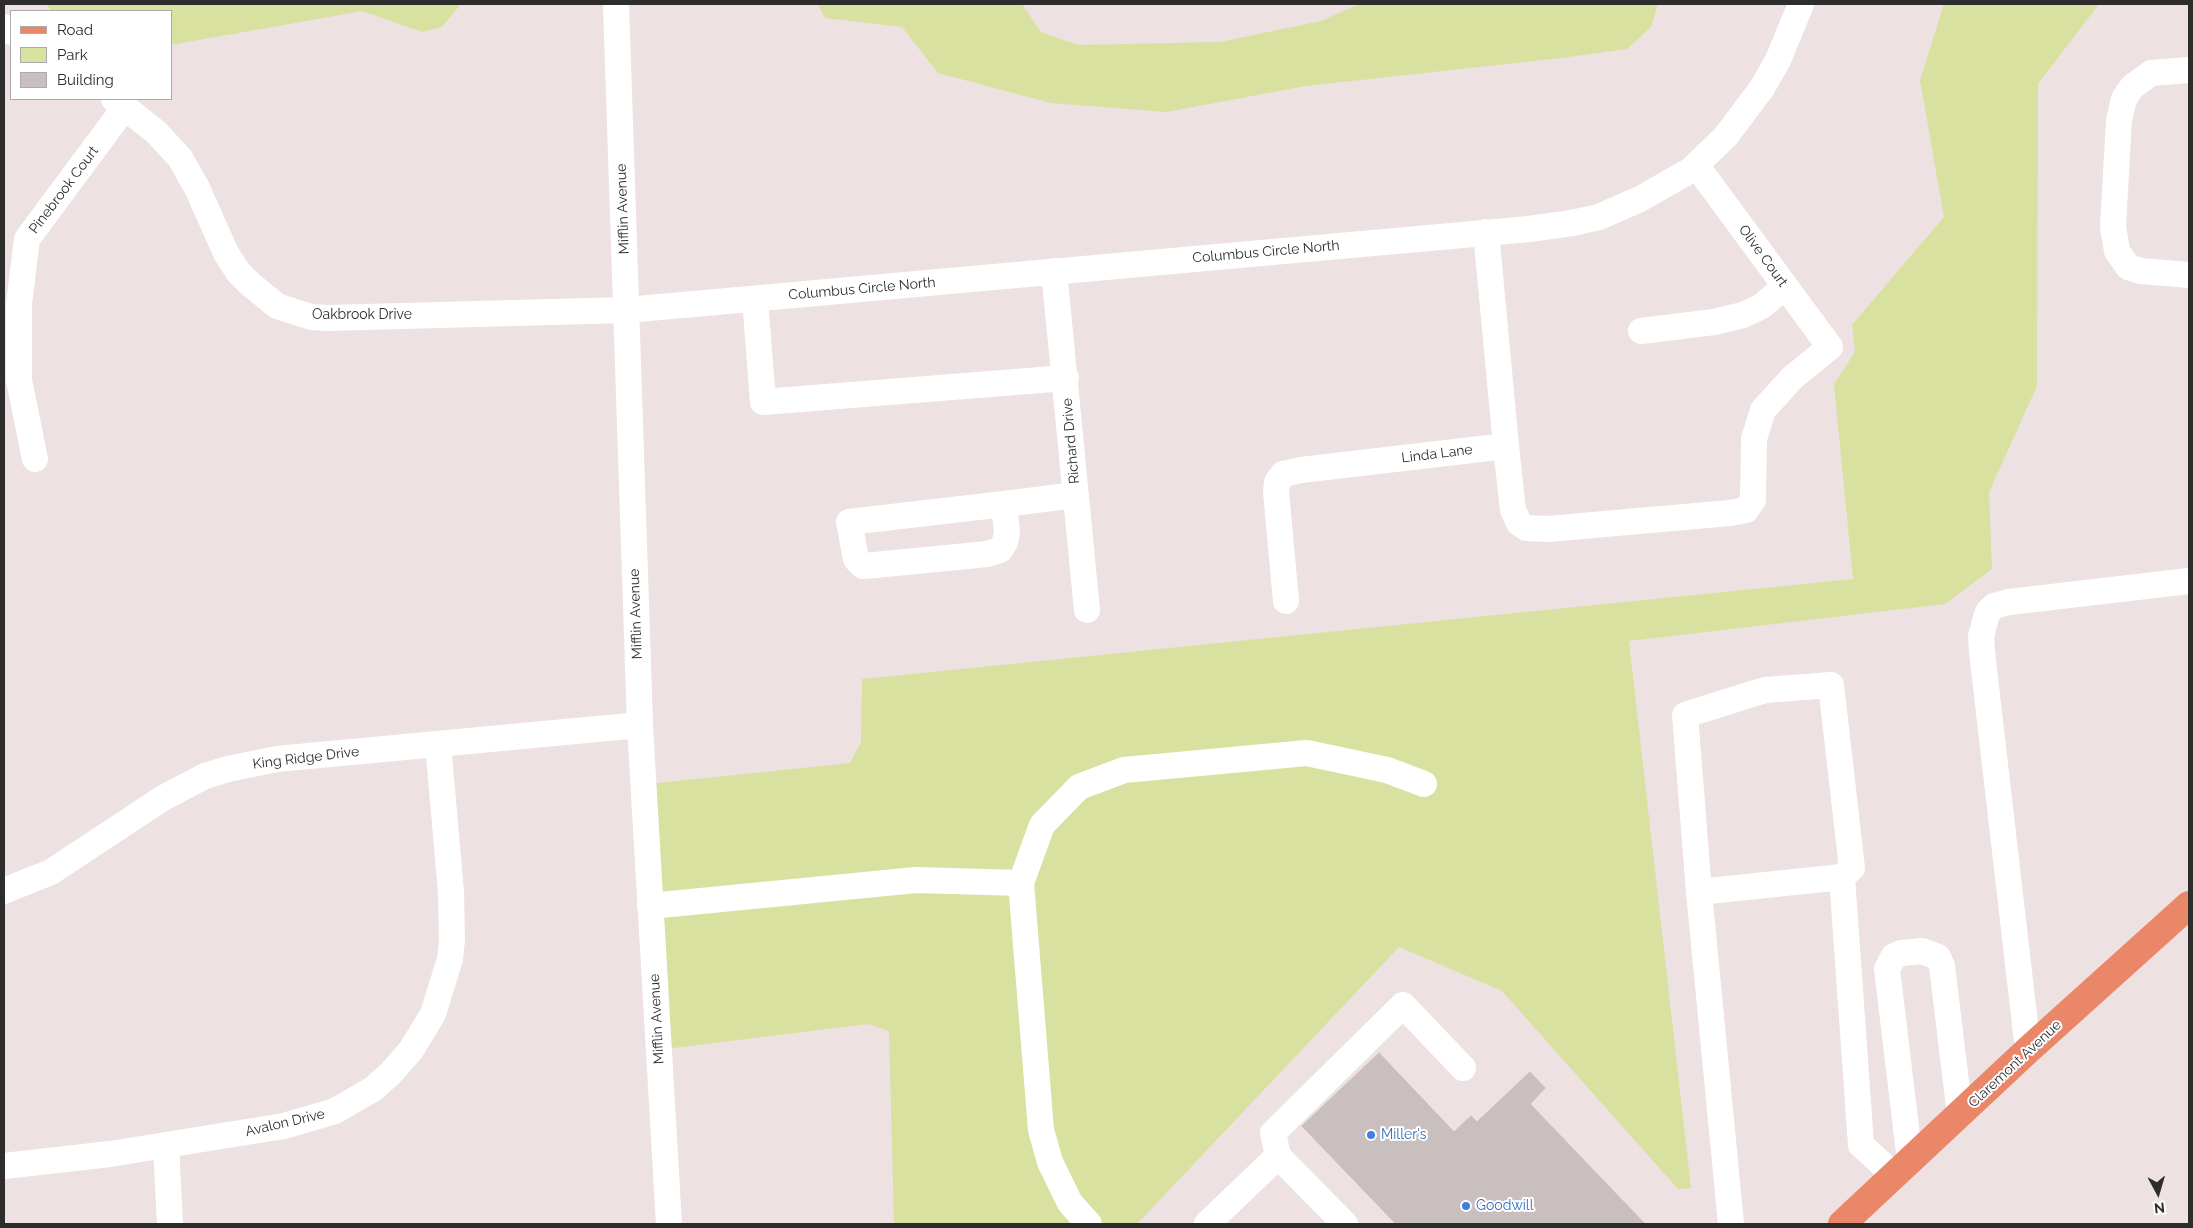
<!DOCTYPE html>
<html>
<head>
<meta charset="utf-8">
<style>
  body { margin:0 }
  #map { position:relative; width:2193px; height:1228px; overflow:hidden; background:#ede1e1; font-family:Raleway,sans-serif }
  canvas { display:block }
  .frame { position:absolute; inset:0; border:5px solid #2d2d2d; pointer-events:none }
  .legend { position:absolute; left:10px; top:10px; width:162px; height:90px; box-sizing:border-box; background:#fff; border:1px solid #ababab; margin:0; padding:6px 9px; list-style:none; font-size:15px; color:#2d2d2d }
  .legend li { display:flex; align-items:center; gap:10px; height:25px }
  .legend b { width:25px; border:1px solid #ababab }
  .north { position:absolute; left:2133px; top:1168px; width:50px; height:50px; -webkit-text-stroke:4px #fff; paint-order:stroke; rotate:174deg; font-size:14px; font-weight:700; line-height:20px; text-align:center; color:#2d2d2d }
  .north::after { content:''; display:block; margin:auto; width:18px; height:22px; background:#2d2d2d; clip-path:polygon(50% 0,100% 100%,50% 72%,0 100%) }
</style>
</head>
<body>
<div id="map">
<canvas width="2193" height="1228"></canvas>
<div class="frame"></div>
<ul class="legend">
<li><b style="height:6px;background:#ea8769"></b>Road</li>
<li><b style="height:14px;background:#d9e1a0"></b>Park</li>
<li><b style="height:14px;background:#c9bfbf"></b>Building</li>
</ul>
<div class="north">N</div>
</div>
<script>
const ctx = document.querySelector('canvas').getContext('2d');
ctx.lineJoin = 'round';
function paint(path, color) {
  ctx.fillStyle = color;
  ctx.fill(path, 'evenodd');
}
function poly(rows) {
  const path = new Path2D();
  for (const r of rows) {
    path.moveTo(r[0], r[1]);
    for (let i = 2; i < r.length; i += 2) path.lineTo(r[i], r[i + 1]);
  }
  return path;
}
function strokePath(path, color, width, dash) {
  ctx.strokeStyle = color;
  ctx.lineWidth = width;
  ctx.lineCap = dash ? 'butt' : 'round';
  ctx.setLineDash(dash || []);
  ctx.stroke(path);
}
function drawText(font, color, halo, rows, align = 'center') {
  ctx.font = font + ' Raleway,sans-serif';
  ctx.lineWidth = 4;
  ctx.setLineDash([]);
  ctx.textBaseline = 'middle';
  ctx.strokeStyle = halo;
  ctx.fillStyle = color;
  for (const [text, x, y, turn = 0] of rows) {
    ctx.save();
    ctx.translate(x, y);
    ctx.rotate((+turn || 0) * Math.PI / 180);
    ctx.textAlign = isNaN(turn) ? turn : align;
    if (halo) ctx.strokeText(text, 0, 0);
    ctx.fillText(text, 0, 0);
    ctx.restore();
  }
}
paint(poly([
  [46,4,461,4,442,27,422,32,362,11,171,45,171,11,52,11],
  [818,4,1022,4,1041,32,1078,45,1220,42,1321,21,1359,4,1658,4,1651,27,1627,49,1561,58,1306,86,1166,112,1051,103,938,73,902,27,825,18],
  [1944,4,2099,4,2038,84,2037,386,1989,492,1992,569,1945,604,1629,641,1691,1188,1678,1189,1502,991,1399,947,1137,1224,894,1224,889,1031,868,1024,665,1049,648,784,850,763,861,742,862,679,1853,579,1834,384,1855,352,1852,325,1944,217,1920,80]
]), '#d9e1a0');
const building = poly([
  [1379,1053,1454,1132,1471,1116,1477,1122,1530,1072,1545,1088,1530,1104,1645,1224,1396,1224,1302,1126,1379,1053]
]);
paint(building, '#c9bfbf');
strokePath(building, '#c9bbba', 1);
strokePath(poly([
  [616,4,640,725,669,1224],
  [4,27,11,32],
  [2189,70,2151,73,2132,87,2124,99,2119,120,2113,227,2117,251,2128,267,2141,271,2189,275],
  [114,99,156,132,180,158,197,188,226,253,238,272,249,283,277,306,311,317,327,318,627,310,1529,229,1572,223,1599,217,1640,199,1691,170,1726,136,1762,88,1778,60,1801,4],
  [1054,271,1087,610],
  [755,299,763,402,1066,378],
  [1641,331,1714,322,1743,315,1762,306,1785,286],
  [1506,446,1513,510,1519,523,1526,528,1548,529,1730,513,1746,510,1753,500,1754,439,1763,410,1792,378,1830,347,1696,165],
  [35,459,19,380,19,304,27,239,125,107],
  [1004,504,1007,532,1005,542,1000,550,987,554,875,565,863,566,856,559,849,522,1004,504],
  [1004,504,1076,495],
  [1286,601,1276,492,1277,482,1283,474,1301,470,1506,446,1486,232],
  [1021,883,1041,1130,1050,1162,1070,1203,1089,1224],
  [4,891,51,872,163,798,205,776,228,769,277,759,640,725],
  [1699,892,1685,715,1765,690,1831,685,1852,868,1842,877],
  [650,906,916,880,1021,883,1042,825,1079,787,1124,770,1307,753,1387,770,1424,784],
  [2028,1050,1982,652,1981,636,1985,621,1988,612,1994,606,2009,602,2189,581],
  [166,1145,170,1224],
  [1278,1156,1273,1133,1403,1005,1463,1068],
  [1910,1161,1887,969,1894,956,1902,953,1922,951,1938,957,1942,966,1960,1115],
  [4,1166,110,1154,284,1126,335,1111,373,1089,391,1073,411,1050,433,1014,450,959,452,940,451,892,438,744],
  [1207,1224,1278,1156,1345,1224],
  [1731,1224,1699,892,1842,877,1861,1145,1894,1175]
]), '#fff', 26);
strokePath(poly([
  [1842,1224,2028,1050,2189,905]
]), '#ea8769', 28);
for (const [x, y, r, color] of [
  [1371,1135,5,"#3f7fe0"],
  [1466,1206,5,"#3f7fe0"]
]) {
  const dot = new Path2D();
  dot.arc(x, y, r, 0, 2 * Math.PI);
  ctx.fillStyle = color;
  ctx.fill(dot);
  strokePath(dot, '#fff', 2);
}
drawText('14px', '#2d2d2d', '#fff', [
  ["Pinebrook Court",64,190,-53],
  ["Mifflin Avenue",623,209,-92],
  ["Columbus Circle North",1266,252,-5],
  ["Olive Court",1763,256,54],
  ["Columbus Circle North",862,289,-5],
  ["Oakbrook Drive",362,315],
  ["Richard Drive",1071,441,-95],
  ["Linda Lane",1437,454,-7],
  ["Mifflin Avenue",636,614,-92],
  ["King Ridge Drive",306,758,-7],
  ["Mifflin Avenue",657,1019,-93],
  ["Claremont Avenue",2015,1064,-43],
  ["Avalon Drive",285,1123,-13]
]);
drawText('14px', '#366cbe', '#fff', [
  ["Miller's",1381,1135],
  ["Goodwill",1476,1206]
], 'left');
</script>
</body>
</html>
